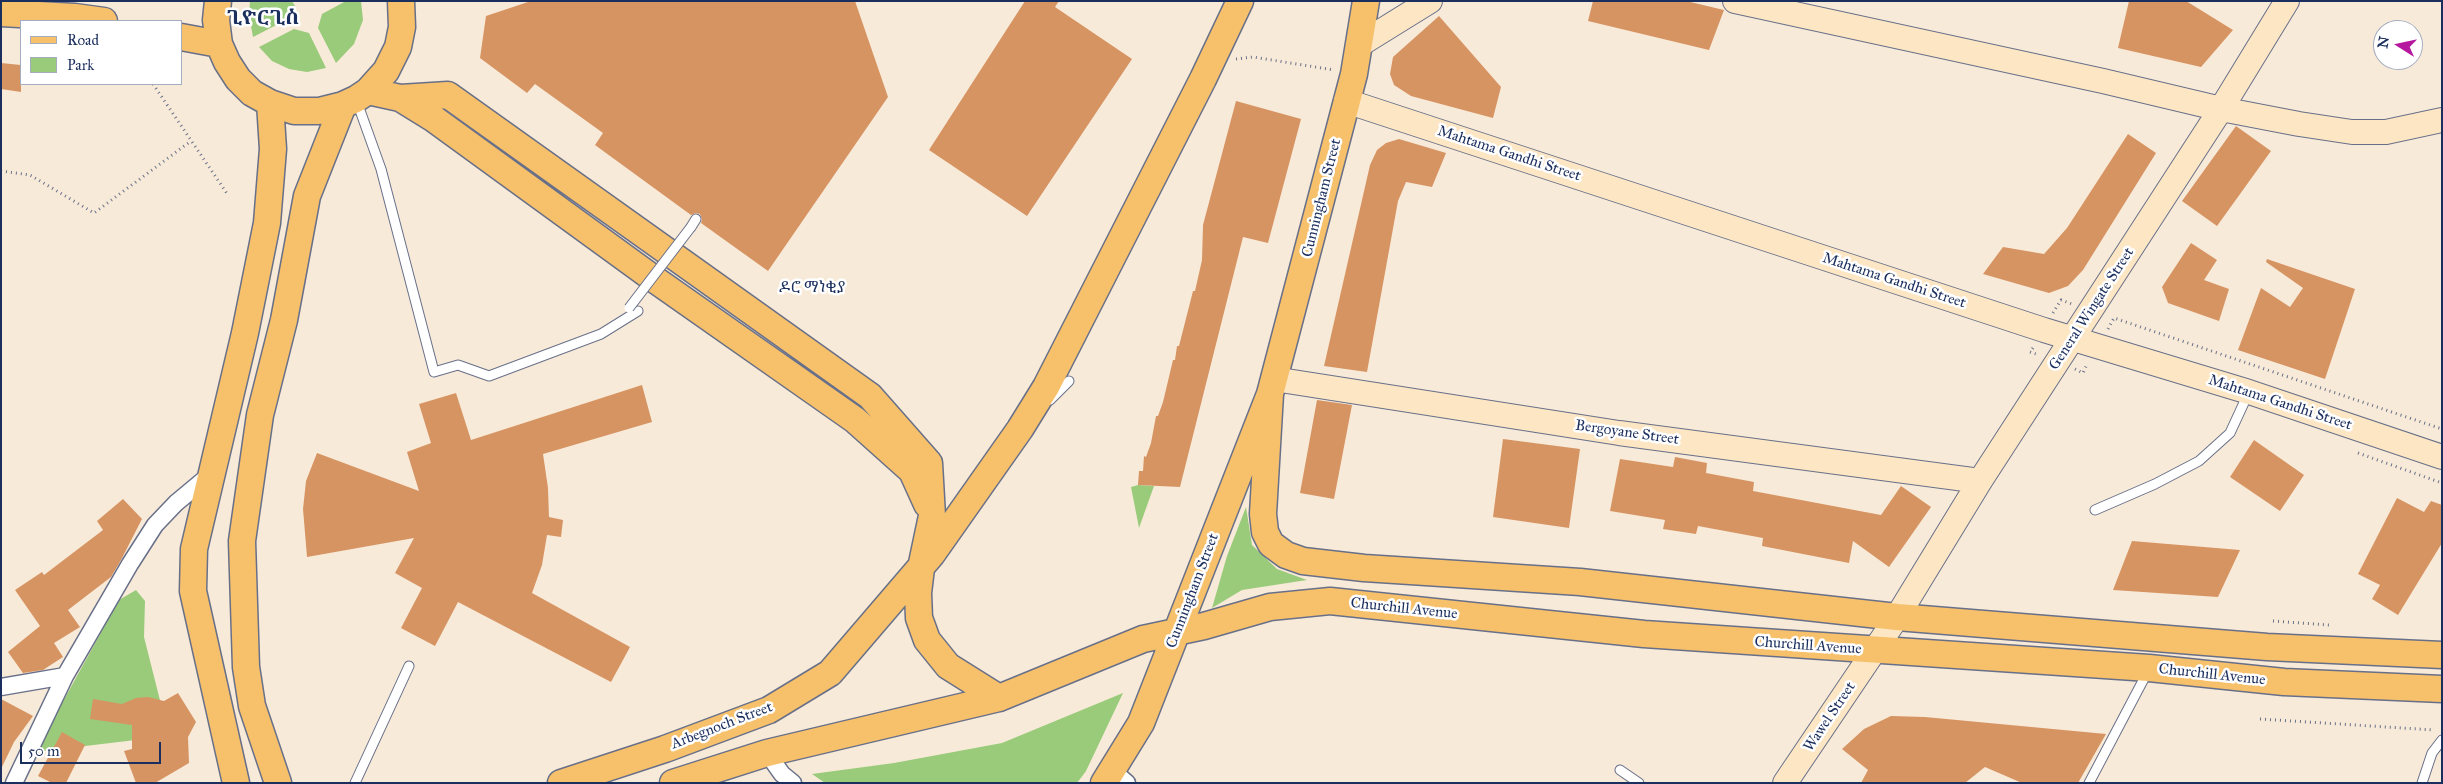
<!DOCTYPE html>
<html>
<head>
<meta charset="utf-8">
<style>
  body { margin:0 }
  #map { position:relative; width:2443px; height:784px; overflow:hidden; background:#f8ead8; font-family:"IM FELL Great Primer",serif }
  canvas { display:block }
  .frame { position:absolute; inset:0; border:2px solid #1b2f5e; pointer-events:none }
  .legend { position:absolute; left:20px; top:20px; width:162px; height:65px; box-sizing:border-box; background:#fff; border:1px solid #a4acbf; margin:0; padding:6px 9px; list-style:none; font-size:15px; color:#1b2f5e }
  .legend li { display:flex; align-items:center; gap:10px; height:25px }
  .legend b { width:25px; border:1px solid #a4acbf }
  .north { position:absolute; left:2373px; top:20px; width:50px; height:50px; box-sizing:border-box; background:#fff; border:1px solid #a4acbf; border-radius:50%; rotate:280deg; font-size:14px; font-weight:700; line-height:20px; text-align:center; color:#1b2f5e }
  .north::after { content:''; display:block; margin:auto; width:18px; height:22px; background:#b5179e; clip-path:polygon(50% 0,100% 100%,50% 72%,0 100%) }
  .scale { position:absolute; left:20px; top:742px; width:141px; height:22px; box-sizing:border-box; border:2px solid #1b2f5e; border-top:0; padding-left:6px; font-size:15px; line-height:18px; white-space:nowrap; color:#1b2f5e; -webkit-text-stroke:4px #fff; paint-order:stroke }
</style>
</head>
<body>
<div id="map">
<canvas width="2443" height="784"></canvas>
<div class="frame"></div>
<ul class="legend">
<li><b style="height:6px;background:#f7c06b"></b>Road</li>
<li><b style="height:14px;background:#99cb7b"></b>Park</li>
</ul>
<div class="north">N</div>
<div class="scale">50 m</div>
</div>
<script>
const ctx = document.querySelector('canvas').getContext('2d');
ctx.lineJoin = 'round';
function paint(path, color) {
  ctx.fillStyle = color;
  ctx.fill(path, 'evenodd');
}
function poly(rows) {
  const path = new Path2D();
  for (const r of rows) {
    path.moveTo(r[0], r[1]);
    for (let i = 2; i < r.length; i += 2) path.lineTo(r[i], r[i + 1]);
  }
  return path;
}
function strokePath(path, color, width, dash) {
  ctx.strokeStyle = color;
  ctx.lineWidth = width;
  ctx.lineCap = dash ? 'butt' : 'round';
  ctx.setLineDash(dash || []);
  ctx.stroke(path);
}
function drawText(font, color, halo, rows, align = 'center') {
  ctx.font = font + ' "IM FELL Great Primer","Noto Serif Ethiopic",serif';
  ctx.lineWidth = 5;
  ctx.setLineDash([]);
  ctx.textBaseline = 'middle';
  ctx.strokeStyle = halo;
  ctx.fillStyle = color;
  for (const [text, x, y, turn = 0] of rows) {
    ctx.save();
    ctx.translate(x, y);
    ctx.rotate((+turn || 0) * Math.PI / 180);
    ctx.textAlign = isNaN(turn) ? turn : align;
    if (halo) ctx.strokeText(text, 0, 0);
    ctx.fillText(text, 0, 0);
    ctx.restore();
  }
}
paint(poly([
  [250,1,292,1,295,6,290,18,253,37,249,15],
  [346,1,361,1,363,20,354,44,336,63,318,28,322,14],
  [294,29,309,33,326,68,307,72,289,69,272,61,259,47],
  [1138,485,1154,486,1139,528,1131,487],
  [1246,507,1252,545,1277,569,1307,580,1242,590,1212,608,1227,556],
  [136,590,145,601,144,637,169,736,35,752,119,600],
  [1123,693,1086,771,1077,783,825,783,812,774,894,763,1002,743]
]), '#99cb7b');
paint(poly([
  [531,1,855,1,888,97,768,271,701,223,702,219,700,214,696,213,691,215,595,145,603,133,535,84,527,93,480,58,486,16],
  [1025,1,1059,1,1055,7,1132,59,1027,216,929,150],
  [1593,1,1686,1,1724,10,1709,50,1588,21],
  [2129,1,2186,1,2233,30,2201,67,2118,48],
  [1439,16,1501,87,1493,118,1411,96,1394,85,1390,74,1393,57],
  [1,63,21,65,21,92,1,89],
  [1236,101,1301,119,1268,243,1243,237,1180,487,1138,485,1139,471,1143,471,1144,456,1146,457,1151,443,1156,416,1158,416,1163,402,1173,360,1175,360,1177,346,1179,346,1193,291,1195,291,1202,260,1203,225],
  [2236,126,2271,151,2217,226,2182,201],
  [2128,134,2156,153,2083,270,2068,286,2049,293,1983,274,2003,247,2044,254,2067,228],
  [1399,139,1446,153,1432,187,1406,182,1398,201,1367,372,1324,366,1370,165,1377,150,1386,143],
  [2191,243,2217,260,2204,280,2229,289,2219,321,2168,303,2162,287],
  [2267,259,2355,289,2325,379,2238,350,2261,288,2290,307,2303,288,2266,262],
  [642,385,652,422,543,454,548,488,549,517,563,520,561,537,547,535,542,565,532,593,630,647,611,682,458,602,435,646,401,628,422,588,395,573,414,538,307,557,303,509,306,481,317,453,419,491,407,452,431,443,419,404,456,393,471,440],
  [1317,400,1352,405,1334,499,1300,493],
  [1503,439,1580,449,1569,528,1493,517],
  [2254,440,2304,475,2280,511,2230,477],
  [1675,457,1707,463,1706,473,1754,482,1753,491,1881,515,1901,486,1931,507,1889,567,1853,541,1849,563,1762,546,1763,538,1698,526,1696,534,1663,529,1665,520,1610,511,1620,459,1673,467],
  [2397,498,2424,512,2431,501,2442,505,2442,543,2398,615,2372,599,2380,585,2358,574],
  [123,499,142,519,121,560,111,577,68,610,80,627,54,643,63,657,43,670,23,673,8,652,40,626,15,590,42,572,44,575,103,530,97,521],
  [2132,541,2240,550,2218,597,2113,590],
  [178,693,196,722,188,737,189,763,155,783,136,783,124,751,132,749,132,725,90,719,93,699,122,704,136,698,148,697,164,701],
  [1,699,33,716,14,742,1,769],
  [1891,716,1925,717,2106,734,2078,783,2022,783,1985,767,1965,783,1861,783,1868,770,1842,749,1864,729],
  [62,732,85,745,66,783,52,783,38,776]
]), '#d79463');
const lane = poly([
  [357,102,381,169,434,372,458,365,489,376,601,334,638,311],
  [691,227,696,219],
  [1050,400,1069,381],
  [2095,510,2155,484,2199,461,2230,433,2248,394],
  [1620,770,1639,783],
  [355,783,409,666],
  [2089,783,2148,671],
  [2422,783,2432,753,2442,740]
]);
const street = poly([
  [1,687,65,676],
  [767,753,782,774,793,783],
  [1112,770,1127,783],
  [14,783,65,676,130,564,155,525,176,503,212,473]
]);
const secondary = poly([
  [1735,1,2103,81,2221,109,2299,124,2352,132,2386,132,2442,120],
  [1359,45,1430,1],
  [1346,101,2044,330,2249,392,2442,457],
  [1274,379,1619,433,1980,481],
  [1785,783,1897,617,1980,481,2221,109,2287,1]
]);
const primary = poly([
  [218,1,216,20,219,44,227,62,238,79,252,93,270,103,294,111,319,111,343,105,356,99,368,91,386,71,398,47,402,27,401,1],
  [1,13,75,17,104,21],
  [181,37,219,44],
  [368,91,400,98,448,95,870,396,929,463,932,516,921,568,918,593,919,618,927,640,948,666,999,698],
  [400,98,434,119,654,279,855,420,912,471,927,504],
  [1270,394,1263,514,1265,532,1271,544,1286,555,1303,561,1364,568,1580,582,1897,617,2267,647,2442,655],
  [236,783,193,591,194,549,245,333,267,223,273,149,270,103],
  [278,783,252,706,246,667,242,541,260,415,284,320,307,196,343,105],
  [561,783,665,749,769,710,830,673,932,554,1020,429,1046,387,1203,79,1240,1],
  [673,783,767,753,999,698,1143,639,1204,626,1270,607,1330,601,1644,634,2149,668,2284,682,2442,689],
  [1104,783,1141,723,1270,394,1354,74,1366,1]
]);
strokePath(lane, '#687089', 11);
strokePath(street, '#687089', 19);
strokePath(secondary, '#687089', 26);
strokePath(primary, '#687089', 29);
strokePath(poly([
  [1236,59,1253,57,1334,70],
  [153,84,228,195],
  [1,171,30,175,94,213,191,141],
  [2053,313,2061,300,2072,304],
  [2108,329,2114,318,2442,429],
  [2033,348,2030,352,2039,355],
  [2075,369,2083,373,2087,364],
  [2358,453,2442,483],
  [2273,621,2329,625],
  [2260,719,2434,730]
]), '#687089', 3, [1, 4]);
strokePath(lane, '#fff', 9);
strokePath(street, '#fff', 16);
strokePath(secondary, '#fce6c4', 24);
strokePath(primary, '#f7c06b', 26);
const laneBridge = poly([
  [629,308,691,227]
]);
strokePath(laneBridge, '#687089', 11, []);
strokePath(laneBridge, '#fff', 9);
drawText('15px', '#1b2f5e', '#fff', [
  ["Mahtama Gandhi Street",1509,154,18],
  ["Cunningham Street",1322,198,-76],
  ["Mahtama Gandhi Street",1894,281,18],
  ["General Wingate Street",2092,309,-57],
  ["Mahtama Gandhi Street",2280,403,18],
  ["Bergoyane Street",1627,433,8],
  ["Cunningham Street",1193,591,-69],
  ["Churchill Avenue",1404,609,6],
  ["Churchill Avenue",1808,646,4],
  ["Churchill Avenue",2212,675,6],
  ["Wawel Street",1830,717,-56],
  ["Arbegnoch Street",722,726,-21]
]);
drawText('16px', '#1b2f5e', '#fff', [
  ["ዶሮ ማነቂያ",812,288]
]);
drawText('bold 20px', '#1b2f5e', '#fff', [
  ["ጊዮርጊስ",263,19]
]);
</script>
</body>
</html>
